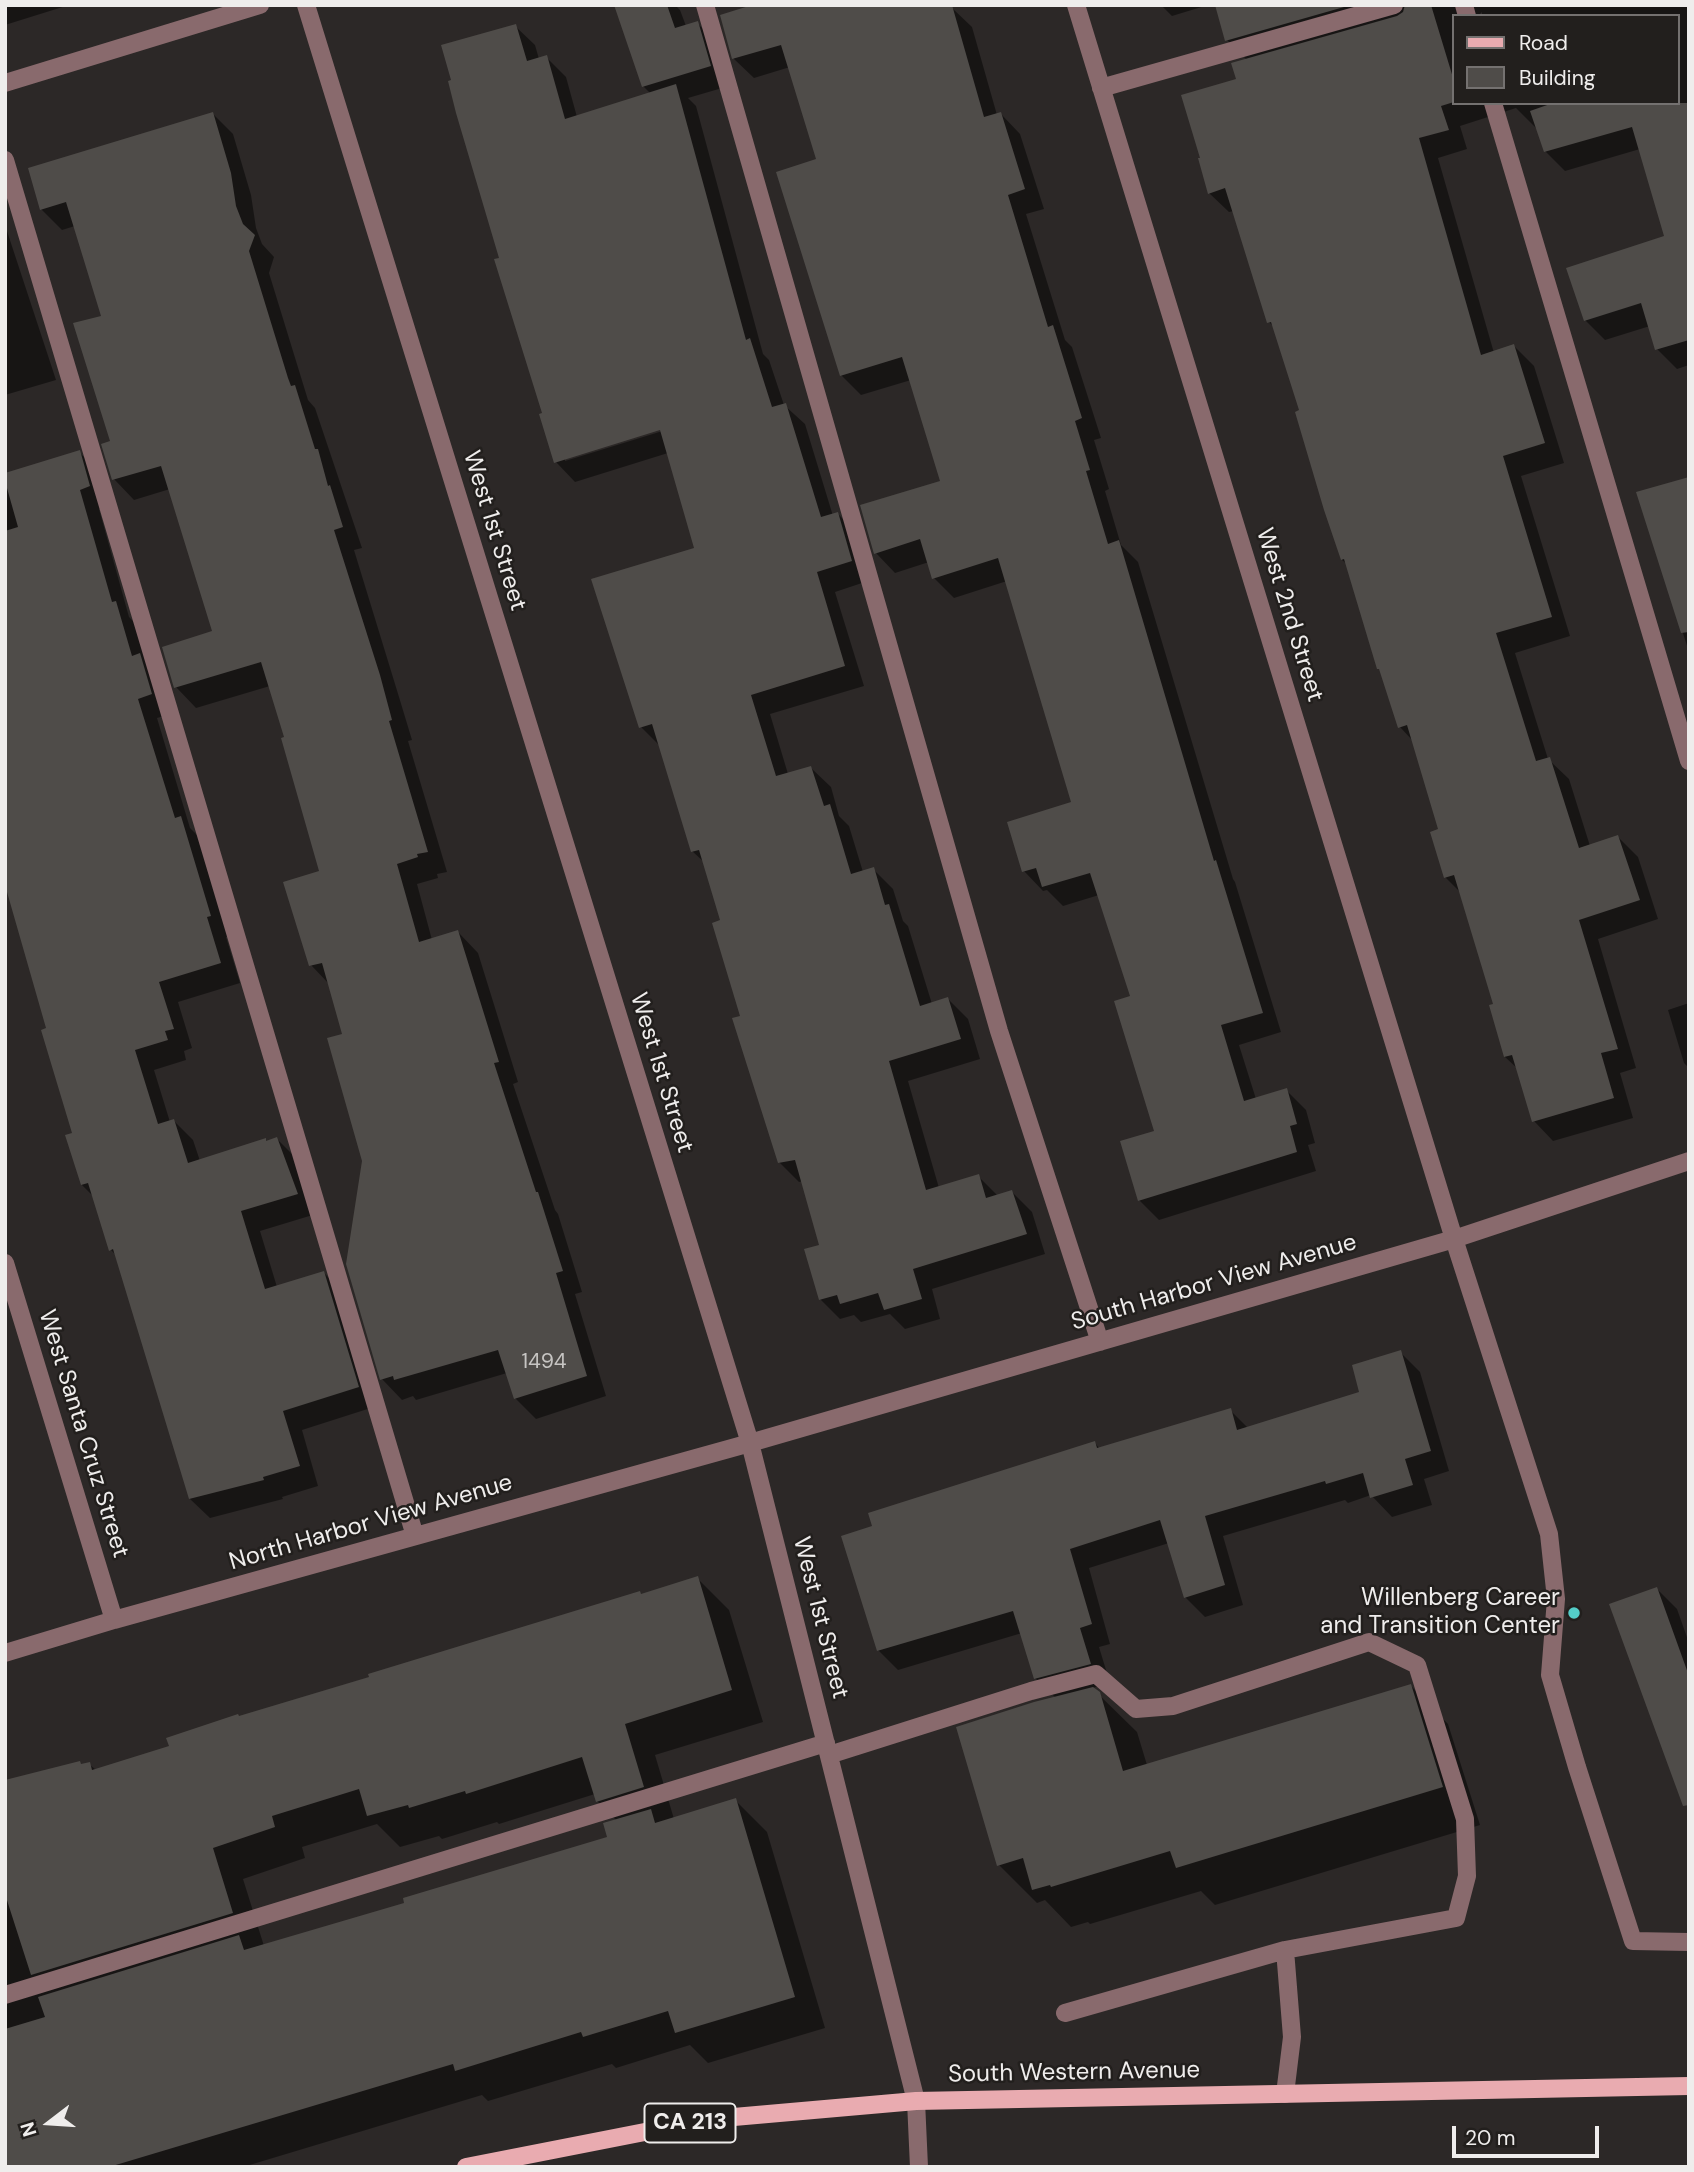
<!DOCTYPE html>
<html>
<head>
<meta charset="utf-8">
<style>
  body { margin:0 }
  #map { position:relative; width:1694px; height:2172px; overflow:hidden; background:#2c2827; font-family:"DM Sans",sans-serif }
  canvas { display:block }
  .frame { position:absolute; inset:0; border:7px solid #efedec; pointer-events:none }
  .legend { position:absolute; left:1452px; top:14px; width:228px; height:91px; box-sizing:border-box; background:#221f1d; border:2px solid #747170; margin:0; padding:9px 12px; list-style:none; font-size:21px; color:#efedec }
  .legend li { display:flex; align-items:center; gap:14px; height:35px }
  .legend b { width:35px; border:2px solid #747170 }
  .north { position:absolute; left:14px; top:2088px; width:70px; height:70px; -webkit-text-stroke:5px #221f1d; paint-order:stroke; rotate:253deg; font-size:19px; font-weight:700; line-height:28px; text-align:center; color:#efedec }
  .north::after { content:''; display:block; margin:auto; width:24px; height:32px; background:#efedec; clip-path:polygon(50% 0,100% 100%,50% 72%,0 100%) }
  .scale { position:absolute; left:1452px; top:2126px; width:147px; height:32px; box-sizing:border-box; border:4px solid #efedec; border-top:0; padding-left:9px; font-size:21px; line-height:24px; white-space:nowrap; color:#efedec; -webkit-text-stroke:5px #221f1d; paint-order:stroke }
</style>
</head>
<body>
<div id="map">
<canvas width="1694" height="2172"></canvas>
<div class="frame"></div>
<ul class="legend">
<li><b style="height:9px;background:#e9abb0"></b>Road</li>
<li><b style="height:19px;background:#4f4c49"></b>Building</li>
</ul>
<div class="north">N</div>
<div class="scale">20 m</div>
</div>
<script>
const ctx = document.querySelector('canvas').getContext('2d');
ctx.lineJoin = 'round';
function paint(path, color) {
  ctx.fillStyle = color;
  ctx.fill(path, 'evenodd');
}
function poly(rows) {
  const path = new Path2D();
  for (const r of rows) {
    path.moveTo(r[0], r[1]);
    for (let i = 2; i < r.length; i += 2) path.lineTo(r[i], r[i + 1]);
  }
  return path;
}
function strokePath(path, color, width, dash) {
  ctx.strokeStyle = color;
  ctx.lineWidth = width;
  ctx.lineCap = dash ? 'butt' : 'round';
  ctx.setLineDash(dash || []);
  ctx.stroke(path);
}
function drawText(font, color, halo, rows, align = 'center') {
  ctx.font = font + ' "DM Sans",sans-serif';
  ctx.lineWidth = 5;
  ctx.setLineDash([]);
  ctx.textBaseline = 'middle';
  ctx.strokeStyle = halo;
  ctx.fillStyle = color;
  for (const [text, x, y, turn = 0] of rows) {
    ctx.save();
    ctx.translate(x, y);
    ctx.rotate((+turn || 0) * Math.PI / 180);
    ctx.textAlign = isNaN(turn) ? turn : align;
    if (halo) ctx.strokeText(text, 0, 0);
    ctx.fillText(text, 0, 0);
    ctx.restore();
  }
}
paint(poly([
  [5,5,69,5,5,25],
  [618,5,675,5,680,10,686,26,697,23,717,43,729,86,688,98,696,106,763,354,769,360,784,405,805,424,833,516,838,514,858,534,871,580,835,592,864,686,770,714,788,774,811,768,831,787,839,816,849,826,863,872,873,869,893,889,903,921,908,926,932,1004,948,999,968,1019,980,1059,908,1081,939,1188,978,1176,998,1196,1012,1192,1032,1212,1045,1254,932,1289,940,1319,905,1329,890,1314,861,1322,854,1315,840,1319,820,1299,821,1246,803,1181,799,1182,779,1162,742,1017,722,922,705,863,692,851,661,747,641,727,696,549,668,453,575,482,556,462,501,259,515,26,535,45,539,59,546,57,566,77,577,117,651,94,643,86],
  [667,426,669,429,565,461,565,457],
  [1161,5,1208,5,1172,16],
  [1217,5,1689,5,1689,365,1677,369,1657,349,1650,326,1605,340,1585,320,1666,237,1640,149,1565,171,1545,151,1537,129,1516,108,1460,126,1467,149,1438,158,1494,353,1514,346,1534,366,1564,463,1521,476,1570,636,1515,653,1548,759,1569,779,1590,846,1618,837,1638,857,1658,919,1598,939,1636,1068,1620,1073,1633,1118,1553,1141,1534,1121,1519,1070,1505,1057,1495,1005,1461,893,1445,877,1441,830,1413,741,1400,727,1382,672,1378,668,1348,565,1342,560,1326,510,1301,412,1275,328,1269,322,1234,211,1229,212,1209,193,1238,80,1247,60,1227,40],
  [1482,12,1482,16,1678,16,1678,103,1454,103,1454,16,1478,16],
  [952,8,972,27,997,115,1001,114,1020,134,1044,209,1026,214,1065,340,1072,347,1101,438,1094,440,1109,489,1105,491,1121,545,1138,562,1233,879,1235,882,1281,1032,1239,1045,1256,1099,1286,1090,1306,1110,1315,1143,1308,1145,1316,1171,1159,1220,1139,1200,1156,1132,1132,997,1099,895,1063,906,1047,890,1043,891,1024,871,1073,804,1007,581,954,598,934,578,929,562,895,573,876,553,942,482,911,380,861,395,841,375,818,160,790,67,754,78,734,59,722,16],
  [213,114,233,134,251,195,256,228,262,244,274,257,269,273,308,400,315,408,362,548,354,550,399,697,412,740,408,741,447,872,437,874,438,878,417,884,432,940,458,932,478,953,518,1082,513,1084,555,1210,558,1214,582,1292,575,1294,606,1396,536,1419,515,1398,507,1373,416,1400,413,1396,402,1400,382,1379,364,1161,344,1035,329,984,311,965,321,873,286,738,270,686,196,708,176,687,214,632,170,489,134,500,114,479,103,317,75,226,62,230,41,209],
  [5,225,56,380,5,395],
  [79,452,99,472,109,506,99,509,129,617,135,623,171,714,157,718,190,828,200,838,230,935,226,937,240,983,178,1002,192,1048,184,1051,186,1060,154,1070,170,1122,174,1121,193,1140,200,1161,265,1140,267,1142,277,1139,297,1159,316,1214,260,1231,277,1287,324,1273,343,1292,377,1406,302,1430,318,1486,282,1497,283,1499,210,1518,190,1499,117,1256,111,1250,94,1197,82,1185,74,1134,48,1029,5,880,5,475],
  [1689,479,1689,652,1638,493],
  [1689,1003,1689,1068,1684,1063,1668,1010],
  [1400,1352,1420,1372,1449,1471,1424,1479,1432,1505,1392,1517,1371,1495,1348,1503,1345,1500,1223,1536,1243,1605,1205,1617,1185,1597,1169,1543,1089,1568,1110,1644,1099,1647,1110,1683,1092,1688,1137,1732,1147,1765,1411,1686,1448,1724,1480,1825,1215,1905,1201,1891,1090,1924,1088,1922,1071,1927,1045,1900,1037,1903,999,1865,1056,1698,1035,1678,1022,1633,898,1670,878,1650,1095,1443,1100,1449,1230,1410,1248,1428,1361,1393],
  [697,1578,729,1610,763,1722,655,1755,674,1819,735,1800,767,1832,825,2028,708,2063,690,2045,616,2068,612,2064,488,2101,482,2095,243,2167,5,2167,5,1787,89,1764,96,1770,171,1747,239,1717],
  [595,1794,597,1801,617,1821,609,1838,407,1904,264,1946,243,1879,305,1858,302,1847,377,1824,400,1847,439,1836,442,1839,497,1822,499,1824],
  [1657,1589,1677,1609,1689,1643,1689,1798]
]), '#0007');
paint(poly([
  [614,5,667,5,675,28,698,21,711,66,642,87],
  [752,5,952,5,984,117,1001,112,1025,189,1008,195,1048,327,1053,325,1082,418,1075,421,1090,470,1086,471,1108,544,1119,540,1214,861,1216,860,1263,1013,1221,1025,1244,1101,1287,1088,1297,1124,1290,1126,1297,1152,1138,1201,1120,1141,1154,1131,1114,1001,1130,996,1090,873,1042,887,1036,868,1022,872,1007,822,1071,802,998,558,932,579,920,539,874,554,860,505,940,481,902,357,840,376,776,172,816,159,781,45,732,59,720,15],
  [1215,5,1351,5,1225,41],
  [1405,5,1431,5,1454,81,1454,102,1441,106,1449,130,1419,138,1481,355,1514,344,1545,443,1503,456,1552,617,1496,633,1536,761,1550,757,1579,848,1618,835,1640,900,1579,920,1618,1049,1601,1053,1614,1098,1532,1122,1512,1055,1504,1057,1489,1005,1493,1004,1454,875,1444,878,1430,832,1438,829,1407,725,1398,728,1379,669,1377,669,1344,559,1341,560,1324,510,1295,412,1299,410,1271,322,1267,323,1225,188,1208,194,1198,158,1200,158,1181,95,1236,79,1231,63,1397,16,1403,12],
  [516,24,527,61,547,55,565,119,676,84,746,340,750,338,772,407,786,403,821,517,838,512,852,561,817,572,845,666,751,695,776,776,811,766,824,806,830,804,851,874,874,867,885,905,889,904,920,1006,948,997,961,1039,889,1061,926,1190,979,1174,986,1198,1012,1190,1027,1234,913,1269,922,1299,884,1310,878,1293,840,1304,837,1295,819,1300,804,1249,819,1245,795,1160,778,1163,732,1018,740,1016,712,923,720,920,699,850,691,852,652,724,639,728,591,579,694,548,660,430,554,463,539,414,542,413,494,259,499,258,456,113,448,81,451,80,441,45],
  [1553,103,1689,103,1689,340,1655,350,1641,303,1584,321,1566,268,1664,236,1632,127,1544,152,1530,111],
  [213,112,231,173,236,206,243,224,255,235,249,251,288,378,291,386,295,385,315,449,318,449,328,486,330,485,343,527,334,530,380,675,392,720,389,721,428,852,417,854,418,857,397,864,419,942,458,930,499,1062,494,1063,536,1192,538,1192,563,1271,556,1273,587,1376,514,1399,498,1350,394,1380,393,1376,380,1380,346,1264,362,1161,327,1038,342,1034,322,963,309,966,283,882,319,871,281,738,284,737,261,662,174,688,162,647,212,631,161,466,112,480,101,444,110,441,73,323,101,316,66,202,40,210,28,168],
  [80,450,90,486,80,490,112,602,116,601,132,656,140,653,152,694,138,699,175,818,181,816,211,916,207,917,221,963,159,982,174,1029,165,1031,168,1040,135,1050,158,1124,174,1119,188,1163,266,1138,266,1141,277,1137,298,1194,241,1211,265,1289,324,1271,359,1387,283,1411,300,1466,263,1477,264,1480,189,1499,113,1249,109,1251,88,1183,81,1185,65,1135,72,1133,41,1030,46,1028,5,885,5,531,18,527,5,481,5,473],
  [1689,477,1689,632,1681,633,1636,492],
  [1401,1350,1431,1451,1405,1459,1413,1485,1370,1498,1363,1473,1326,1484,1325,1481,1205,1516,1225,1585,1184,1598,1160,1520,1070,1549,1092,1624,1080,1628,1091,1664,1034,1679,1013,1611,877,1651,841,1536,872,1526,868,1513,1095,1441,1097,1448,1231,1408,1237,1430,1359,1392,1352,1365],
  [698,1576,732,1690,625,1724,644,1787,596,1802,582,1757,466,1794,465,1791,409,1808,408,1805,367,1816,359,1789,272,1816,275,1827,213,1848,233,1913,31,1975,5,1894,5,1780,80,1761,81,1764,90,1762,92,1770,169,1746,166,1738,238,1714,239,1716,369,1677,368,1674,640,1591,641,1594],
  [1657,1587,1689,1676,1689,1805,1683,1806,1609,1604],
  [1411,1684,1443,1787,1176,1868,1170,1851,1051,1887,1050,1885,1032,1890,1023,1858,997,1866,956,1727,1034,1702,1093,1687,1100,1692,1123,1771],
  [736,1798,795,1997,675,2033,668,2011,583,2037,581,2032,455,2071,453,2064,109,2167,5,2167,5,2029,45,2017,38,1997,239,1935,244,1950,404,1903,403,1898,607,1837,603,1823,651,1809,655,1823]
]), '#4f4c49');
strokePath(poly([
  [306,5,750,1443,916,2101,919,2167],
  [705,5,999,1031,1100,1342],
  [1076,5,1454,1239,1549,1534,1556,1599,1550,1675,1577,1767,1633,1941,1689,1942],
  [1464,5,1467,16],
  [5,83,260,5],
  [1101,88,1394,5],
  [1493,103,1689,761],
  [5,160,415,1536],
  [5,1263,114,1620],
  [5,1653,114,1620,750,1443,1454,1239,1689,1161],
  [829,1755,1031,1691,1096,1674,1136,1709,1173,1706,1369,1642,1417,1665,1465,1819,1467,1876,1456,1918,1285,1950,1065,2013],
  [1285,1950,1292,2037,1285,2094],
  [5,1995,826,1743]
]), '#896a6d', 18);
strokePath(poly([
  [466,2167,711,2119,916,2101,1689,2086]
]), '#e9abb0', 18);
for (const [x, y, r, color] of [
  [1574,1613,7,"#54cdc8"]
]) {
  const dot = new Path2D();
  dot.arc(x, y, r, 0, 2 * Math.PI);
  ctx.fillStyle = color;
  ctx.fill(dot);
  strokePath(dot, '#221f1d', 2.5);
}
drawText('21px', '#c7c5c3', null, [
  ["1494",544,1362]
]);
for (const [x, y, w] of [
  [690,2123,91]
]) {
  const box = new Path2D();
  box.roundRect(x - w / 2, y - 19.5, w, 39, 5);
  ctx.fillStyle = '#221f1d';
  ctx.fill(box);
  strokePath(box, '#efedec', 2);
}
drawText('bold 23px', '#efedec', null, [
  ["CA 213",690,2123]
]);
drawText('24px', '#efedec', '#221f1d', [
  ["West 1st Street",494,531,73],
  ["West 2nd Street",1289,615,73],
  ["West 1st Street",661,1073,73],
  ["South Harbor View Avenue",1214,1283,-16],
  ["West Santa Cruz Street",83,1434,73],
  ["North Harbor View Avenue",371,1523,-16],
  ["West 1st Street",820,1618,76],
  ["South Western Avenue",1074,2073,-1]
]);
drawText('24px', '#efedec', '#221f1d', [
  ["Willenberg Career",1560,1599],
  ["and Transition Center",1560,1627]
], 'right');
</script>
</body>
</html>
